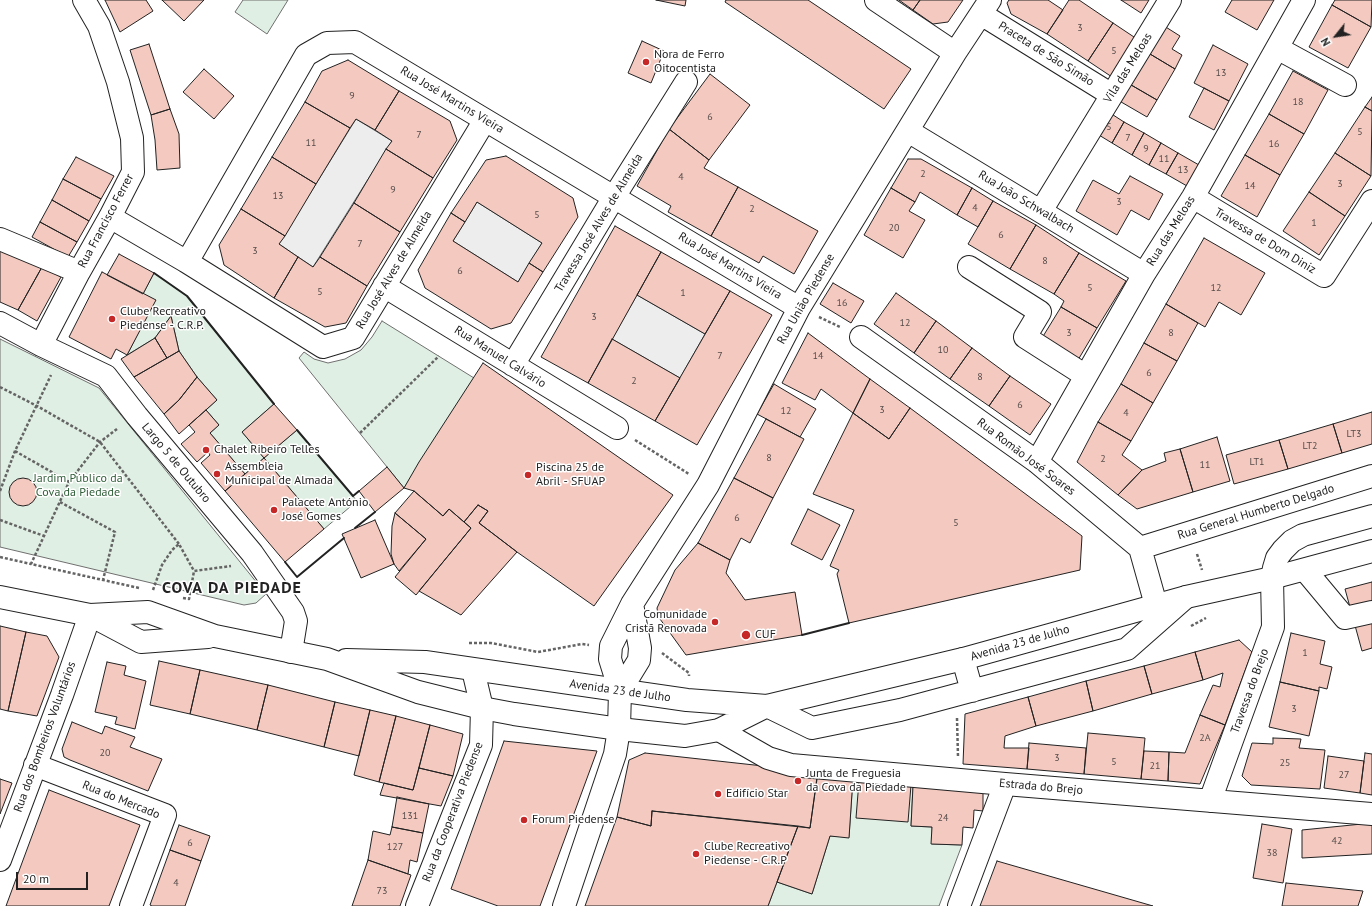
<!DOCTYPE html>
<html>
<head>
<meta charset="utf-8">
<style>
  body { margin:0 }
  #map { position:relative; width:1372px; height:906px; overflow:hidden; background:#fff; font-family:"PT Sans",sans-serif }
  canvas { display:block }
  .north { position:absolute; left:1316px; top:16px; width:40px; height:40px; -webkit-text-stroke:3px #fff; paint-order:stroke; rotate:240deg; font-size:11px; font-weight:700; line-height:16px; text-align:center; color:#222 }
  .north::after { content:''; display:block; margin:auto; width:14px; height:18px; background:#222; clip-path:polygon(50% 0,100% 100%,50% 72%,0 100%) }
  .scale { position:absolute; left:16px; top:872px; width:72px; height:18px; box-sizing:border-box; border:2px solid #222; border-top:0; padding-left:5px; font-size:12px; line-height:14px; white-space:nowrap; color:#222; -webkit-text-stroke:3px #fff; paint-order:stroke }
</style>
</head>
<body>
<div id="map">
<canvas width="1372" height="906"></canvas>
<div class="north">N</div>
<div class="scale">20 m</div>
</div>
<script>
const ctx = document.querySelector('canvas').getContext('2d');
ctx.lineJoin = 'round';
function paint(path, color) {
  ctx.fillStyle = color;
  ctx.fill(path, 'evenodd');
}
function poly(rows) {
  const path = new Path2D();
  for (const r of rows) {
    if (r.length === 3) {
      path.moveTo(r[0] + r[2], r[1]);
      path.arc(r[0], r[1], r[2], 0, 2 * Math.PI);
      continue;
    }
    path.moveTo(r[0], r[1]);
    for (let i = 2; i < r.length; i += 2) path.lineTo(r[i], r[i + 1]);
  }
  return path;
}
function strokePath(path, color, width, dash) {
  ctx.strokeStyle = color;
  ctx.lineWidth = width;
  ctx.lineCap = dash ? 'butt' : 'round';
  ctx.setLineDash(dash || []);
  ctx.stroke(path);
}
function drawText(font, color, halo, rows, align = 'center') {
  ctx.font = font + ' "PT Sans",sans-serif';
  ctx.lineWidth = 3;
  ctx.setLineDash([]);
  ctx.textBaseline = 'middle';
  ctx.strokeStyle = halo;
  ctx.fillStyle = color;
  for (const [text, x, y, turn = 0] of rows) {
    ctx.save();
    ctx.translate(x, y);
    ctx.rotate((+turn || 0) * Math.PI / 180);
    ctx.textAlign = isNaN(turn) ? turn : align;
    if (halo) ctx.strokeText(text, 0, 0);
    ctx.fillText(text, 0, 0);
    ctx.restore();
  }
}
const green = poly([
  [243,0,288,0,267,34,235,12,243,0],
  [154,273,187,296,274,404,242,432,264,458,297,430,357,501,324,529,264,458,245,474,210,433,219,425,206,410,217,400,197,377,179,351,171,316,155,338,127,355,155,300,143,294,154,273],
  [382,321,474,378,404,488,299,358,304,352,314,359,328,363,345,359,361,350,372,337,382,321],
  [0,339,99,388,266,594,256,603,244,605,0,547,0,339],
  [853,778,913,786,911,826,932,827,932,844,962,845,939,906,768,906,777,882,812,894,830,836,849,837,853,778]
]);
paint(green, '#e0efe3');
strokePath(green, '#6f6f6f', 1);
const parking = poly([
  [356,119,392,141,313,267,279,244,356,119],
  [477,202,542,243,518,282,453,241,477,202],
  [637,295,705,334,680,378,612,339,637,295]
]);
paint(parking, '#ededed');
strokePath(parking, '#6f6f6f', 1);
const building = poly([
  [105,0,146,0,153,11,120,32,105,0],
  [162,0,204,0,184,21,162,0],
  [656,0,686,0,685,6,656,0],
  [726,0,808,0,911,69,884,109,725,2,726,0],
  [899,0,920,0,913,10,899,0],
  [920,0,963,0,948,22,933,24,913,10,920,0],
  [1009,0,1048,0,1063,10,1047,34,1011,14,1007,3,1009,0],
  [1069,0,1079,0,1113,23,1088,61,1047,34,1069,0],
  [1121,0,1149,0,1141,13,1121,0],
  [1232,0,1274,0,1257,30,1225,12,1232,0],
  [1335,0,1372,0,1371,27,1332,5,1335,0],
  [1332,5,1371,27,1348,68,1309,47,1332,5],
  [1113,23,1140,41,1115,79,1088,61,1113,23],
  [1161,24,1180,36,1172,49,1182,55,1175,69,1145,51,1161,24],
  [642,41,664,51,651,83,628,73,642,41],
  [149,44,170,109,151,115,130,50,149,44],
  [1213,45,1248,64,1229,101,1194,83,1213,45],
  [1145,51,1175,69,1157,100,1126,82,1145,51],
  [348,60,399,91,375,130,356,119,350,128,305,102,322,71,348,60],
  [204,69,234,96,214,119,183,92,204,69],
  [1293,71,1328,90,1304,134,1269,114,1293,71],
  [710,74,750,105,709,160,669,129,710,74],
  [1126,82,1157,100,1147,117,1116,99,1126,82],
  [1204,88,1229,101,1214,130,1189,117,1204,88],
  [399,91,450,121,457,140,433,178,386,149,392,141,375,130,399,91],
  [1372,97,1372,111,1365,107,1372,97],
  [305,102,350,128,316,184,272,157,305,102],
  [1365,107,1372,111,1371,176,1335,153,1365,107],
  [170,109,179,134,180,168,157,170,155,140,151,115,170,109],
  [1107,111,1124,122,1112,143,1094,132,1107,111],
  [1269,114,1304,134,1280,175,1245,155,1269,114],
  [1124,122,1144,133,1132,155,1112,143,1124,122],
  [669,129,709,160,704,168,738,187,711,236,668,212,671,206,637,186,669,129],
  [1144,133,1161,143,1149,165,1132,155,1144,133],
  [1161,143,1178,153,1166,174,1149,165,1161,143],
  [386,149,433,178,400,232,354,203,386,149],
  [1178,153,1199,165,1187,186,1166,174,1178,153],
  [1335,153,1371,176,1345,216,1309,192,1335,153],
  [1245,155,1280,175,1257,217,1221,196,1245,155],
  [506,156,573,198,578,217,543,272,529,263,542,243,477,202,465,222,451,213,486,160,506,156],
  [76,157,114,176,101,199,63,179,76,157],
  [272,157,316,184,285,236,241,209,272,157],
  [908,159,921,159,972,188,957,215,920,192,915,202,891,188,908,159],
  [1130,176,1163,194,1149,220,1131,210,1117,235,1076,211,1093,180,1119,194,1130,176],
  [63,179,101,199,89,221,52,200,63,179],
  [738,187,818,231,794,274,763,256,759,263,711,236,738,187],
  [891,188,915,202,909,211,925,220,903,258,864,235,891,188],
  [972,188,993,201,978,227,957,215,972,188],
  [1309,192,1345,216,1319,255,1283,231,1309,192],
  [52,200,89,221,77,242,40,222,52,200],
  [993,201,1036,225,1010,269,968,244,993,201],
  [354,203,400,232,367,286,320,257,354,203],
  [241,209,285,236,279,244,298,257,274,298,224,265,219,245,241,209],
  [451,213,465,222,453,241,518,282,529,263,543,272,511,323,491,329,425,288,418,270,451,213],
  [40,222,77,242,68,257,32,237,40,222],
  [1036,225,1079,253,1054,294,1010,269,1036,225],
  [615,226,661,252,588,383,541,357,615,226],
  [1204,238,1265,273,1241,315,1219,302,1205,327,1166,304,1204,238],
  [0,245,42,267,18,310,0,302,0,245],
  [661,252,730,291,705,334,637,295,661,252],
  [1079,253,1126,281,1097,328,1061,307,1064,301,1054,294,1079,253],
  [119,254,154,273,143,294,107,275,119,254],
  [298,257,313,267,320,257,367,286,346,323,325,327,274,298,298,257],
  [42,267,61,277,37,321,18,310,42,267],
  [102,272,156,300,127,355,116,349,111,359,69,337,102,272],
  [833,283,864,301,851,323,820,304,833,283],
  [730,291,772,315,697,445,655,421,730,291],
  [896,293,936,321,914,353,874,324,896,293],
  [1166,304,1198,323,1177,361,1144,343,1166,304],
  [1061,307,1097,328,1078,360,1042,338,1061,307],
  [171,316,179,351,167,358,155,338,171,316],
  [936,321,972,348,950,379,914,353,936,321],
  [808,333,870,379,853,413,821,389,815,400,782,383,808,333],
  [155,338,167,358,134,377,121,359,155,338],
  [612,339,680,378,655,421,588,383,612,339],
  [1144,343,1177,361,1153,403,1121,384,1144,343],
  [972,348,1010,376,989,406,950,379,972,348],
  [179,351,197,377,179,400,164,414,134,377,179,351],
  [483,363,673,495,594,606,517,552,479,523,488,511,478,505,464,522,449,509,443,516,414,491,404,488,419,462,483,363],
  [1010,376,1051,404,1030,435,989,406,1010,376],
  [197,377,217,400,179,434,164,414,179,400,197,377],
  [870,379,910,408,889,439,853,413,870,379],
  [774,384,816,409,800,437,757,414,774,384],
  [1121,384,1153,403,1131,441,1098,422,1121,384],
  [274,404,297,430,264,458,242,432,274,404],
  [910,408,1082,536,1080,570,849,623,837,574,839,570,830,566,854,510,813,494,853,413,889,439,910,408],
  [206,410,219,425,210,433,245,474,225,491,201,463,210,455,208,452,197,462,181,444,195,432,189,425,206,410],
  [1372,412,1372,444,1342,453,1333,424,1372,412],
  [766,419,804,439,773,498,734,478,766,419],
  [1098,422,1131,441,1122,455,1142,470,1118,495,1077,462,1098,422],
  [1333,424,1342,453,1288,469,1279,440,1333,424],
  [1217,437,1230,481,1193,492,1180,449,1217,437],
  [1279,440,1288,469,1234,484,1226,455,1279,440],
  [1180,449,1193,492,1137,509,1118,495,1142,470,1166,461,1164,453,1180,449],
  [264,458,324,529,285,562,225,491,264,458],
  [387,467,404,488,375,512,359,491,387,467],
  [23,492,14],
  [734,478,773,498,750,543,741,538,730,560,698,543,734,478],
  [414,491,443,516,449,509,471,528,416,595,395,577,426,539,395,513,414,491],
  [478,505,488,511,479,523,517,552,461,615,419,591,471,528,464,522,478,505],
  [808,509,840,525,822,560,791,544,808,509],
  [395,513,426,539,399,571,394,564,391,554,392,526,395,513],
  [375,520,394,564,361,578,342,534,375,520],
  [698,543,730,560,726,573,745,600,795,592,802,635,686,655,660,619,658,615,657,608,675,570,698,543],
  [1372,582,1372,648,1362,651,1345,589,1372,582],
  [0,626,26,632,8,711,0,709,0,626],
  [26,632,47,636,59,657,37,716,8,711,26,632],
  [1291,633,1325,641,1320,664,1332,667,1327,689,1319,687,1319,691,1280,682,1291,633],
  [1239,640,1252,652,1225,725,1200,715,1213,685,1220,687,1223,673,1203,680,1195,652,1239,640],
  [1195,652,1203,680,1152,694,1144,666,1195,652],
  [159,661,200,670,190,714,150,705,159,661],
  [107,662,126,666,124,675,146,681,135,729,115,724,117,717,95,712,107,662],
  [1144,666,1152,694,1093,711,1086,681,1144,666],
  [200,670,268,685,257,730,190,714,200,670],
  [1086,681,1093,711,1036,726,1028,697,1086,681],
  [1280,682,1319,691,1309,736,1269,727,1280,682],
  [268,685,335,702,324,747,257,730,268,685],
  [1028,697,1036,726,1005,736,1004,748,1029,748,1027,769,963,764,965,714,1028,697],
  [335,702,370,710,359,756,324,747,335,702],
  [370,710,396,716,379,782,354,775,370,710],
  [1200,715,1225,725,1200,784,1168,781,1169,752,1185,753,1200,715],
  [396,716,430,725,413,790,379,782,396,716],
  [72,722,102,734,105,726,135,737,130,747,162,759,148,791,70,760,64,757,62,749,72,722],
  [430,725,463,734,453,776,419,768,430,725],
  [1088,733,1145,738,1141,779,1084,774,1088,733],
  [1273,738,1301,739,1299,748,1325,750,1320,789,1251,785,1242,776,1252,743,1273,744,1273,738],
  [504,741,597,751,540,906,498,906,451,889,504,741],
  [1029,743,1086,748,1084,774,1027,769,1029,743],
  [1144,751,1169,752,1168,781,1141,779,1144,751],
  [645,753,818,772,810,828,652,811,651,826,617,817,629,760,645,753],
  [1365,753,1372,754,1372,795,1360,793,1365,753],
  [1328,756,1364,761,1360,793,1324,788,1328,756],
  [419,768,453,776,441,806,380,795,384,783,413,790,419,768],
  [817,777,853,778,849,838,830,836,812,894,777,882,798,826,810,828,817,777],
  [0,779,12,783,0,814,0,779],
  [859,781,911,785,908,822,856,818,859,781],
  [913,786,983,788,983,811,974,810,973,828,963,827,962,845,931,844,932,827,911,826,913,786],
  [49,790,140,825,109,906,6,906,49,790],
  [397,797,429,804,423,833,392,827,397,797],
  [652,811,798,826,768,906,585,906,617,817,651,826,652,811],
  [1372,823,1372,854,1302,858,1302,830,1372,823],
  [1262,824,1292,829,1283,883,1253,878,1262,824],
  [179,825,210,836,201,861,170,850,179,825],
  [392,827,423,833,417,862,410,860,408,874,368,860,373,831,390,835,392,827],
  [170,850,201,861,185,906,152,906,150,905,170,850],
  [368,860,411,875,400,906,352,906,368,860],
  [997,861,1153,906,980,906,997,861],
  [1286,883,1363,891,1358,906,1282,906,1286,883]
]);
paint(building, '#f3c9c0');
strokePath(building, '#222', 1);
const minor = poly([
  [876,0,955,53],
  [981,14,1112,95],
  [1277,48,1345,85],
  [908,131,1144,274],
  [1193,197,1324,276,1372,201],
  [1041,211,1170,0],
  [110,217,187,262,323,347,353,338,485,120],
  [0,239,79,272],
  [187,262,306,55,327,43,355,42,799,308],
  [969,267,1040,312,1025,337,1086,376],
  [384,286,617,428],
  [0,323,41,345,106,376,137,416,252,553,293,612,296,621,291,652],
  [861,337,1037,462,1140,548,1156,605],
  [41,345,79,272,110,217,133,172,132,138,118,82,99,26,84,0],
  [513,365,614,197,686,82],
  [1037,462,1144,274,1193,197,1304,0],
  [1140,548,1372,476],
  [1305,570,1345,618,1372,612],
  [963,659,972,691],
  [620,691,639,660,640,648,632,604],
  [767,706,812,728,900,710,1127,649,1186,597],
  [719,730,768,758,791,765,1005,784,1372,814],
  [35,765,165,815,131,906],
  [1210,801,1273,627,1272,578,1274,568,1277,558,1283,550,1292,541,1303,535,1372,516],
  [0,860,62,695,90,615],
  [417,906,481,745,482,708,473,670],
  [564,906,615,754,619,729,620,691,610,659,611,646,632,604,708,485,799,308,955,53,990,0],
  [959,906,1005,784]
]);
const major = poly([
  [0,597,90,615,148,612,215,636,327,659,418,692,482,708,514,714,619,729,685,736,719,730,767,706,963,659,1186,597,1272,578,1372,551],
  [90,615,141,642,208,637],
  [346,660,425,662,687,700,767,706]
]);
strokePath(minor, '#222', 24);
strokePath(major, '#222', 24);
strokePath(poly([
  [819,317,840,327],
  [0,387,37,406,100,442,179,544],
  [117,429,100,442,69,482,31,564,139,588],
  [360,433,439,356],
  [635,440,689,474],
  [15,451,69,482],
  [0,491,15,451,51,375],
  [60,502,115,532,103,580],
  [0,520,44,536],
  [1197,554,1202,570],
  [0,557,31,564],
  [153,590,162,565,172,550,179,544,194,571],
  [183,598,189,599,194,571,231,566],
  [1191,626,1206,618],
  [469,643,491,643,538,652,582,644,589,645],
  [662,653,689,673,689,676],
  [957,718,958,757]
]), '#646464', 2.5, [3, 2]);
strokePath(minor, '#fff', 22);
strokePath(major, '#fff', 22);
strokePath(poly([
  [154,273,187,296,274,404],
  [297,430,353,496,359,491],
  [355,528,375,512],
  [285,562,297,577,344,538],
  [802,635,849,623]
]), '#222', 2);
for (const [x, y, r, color] of [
  [646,62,4,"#c62828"],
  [112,319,4,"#c62828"],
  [206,450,4,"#c62828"],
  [217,474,4,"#c62828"],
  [528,475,4,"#c62828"],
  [274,510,4,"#c62828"],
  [715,622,4,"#c62828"],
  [746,635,5,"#c62828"],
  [798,781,4,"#c62828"],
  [718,794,4,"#c62828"],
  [524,820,4,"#c62828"],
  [696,854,4,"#c62828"]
]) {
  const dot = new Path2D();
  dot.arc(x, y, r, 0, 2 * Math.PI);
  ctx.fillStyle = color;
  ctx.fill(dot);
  strokePath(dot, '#fff', 1.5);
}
drawText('10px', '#564c4a', null, [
  ["3",1080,28],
  ["5",1114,51],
  ["13",1221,73],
  ["9",352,96],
  ["18",1298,102],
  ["6",710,117],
  ["5",1109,127],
  ["5",1360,132],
  ["7",419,135],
  ["7",1128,138],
  ["11",311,143],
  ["16",1274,144],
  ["9",1146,149],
  ["11",1164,159],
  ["13",1183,170],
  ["2",923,174],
  ["4",681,177],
  ["3",1340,184],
  ["14",1250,186],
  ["9",393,190],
  ["13",278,196],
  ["3",1119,202],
  ["4",975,208],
  ["2",752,209],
  ["5",537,215],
  ["1",1314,223],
  ["20",894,228],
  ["6",1001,235],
  ["7",360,244],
  ["3",255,251],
  ["8",1045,261],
  ["6",460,271],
  ["5",1090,288],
  ["12",1216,288],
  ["5",320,292],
  ["1",683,293],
  ["16",842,303],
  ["3",594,317],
  ["12",905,323],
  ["3",1069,333],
  ["8",1171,333],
  ["10",943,350],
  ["7",720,356],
  ["14",818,356],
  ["6",1149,373],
  ["8",980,377],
  ["2",634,381],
  ["6",1020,405],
  ["3",882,410],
  ["12",786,411],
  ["4",1126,413],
  ["LT3",1354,434],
  ["LT2",1310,446],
  ["8",769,458],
  ["2",1103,459],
  ["LT1",1257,462],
  ["11",1205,465],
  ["6",737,518],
  ["5",956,523],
  ["1",1305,653],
  ["3",1294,709],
  ["2A",1205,738],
  ["20",105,753],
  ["3",1057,758],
  ["5",1114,762],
  ["25",1285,763],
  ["21",1155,766],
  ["27",1344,775],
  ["131",410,816],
  ["24",943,818],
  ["42",1337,841],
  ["6",190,843],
  ["127",395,847],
  ["38",1272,853],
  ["4",176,883],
  ["73",382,891]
]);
drawText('12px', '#222', '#fff', [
  ["Praceta de São Simão",1046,54,32],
  ["Vila das Meloas",1128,68,-58],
  ["Rua José Martins Vieira",452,100,31],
  ["Rua João Schwalbach",1026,202,31],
  ["Rua Francisco Ferrer",106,221,-62],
  ["Travessa José Alves de Almeida",599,223,-59],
  ["Rua das Meloas",1171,231,-58],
  ["Travessa de Dom Diniz",1265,241,31],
  ["Rua José Martins Vieira",730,266,31],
  ["Rua José Alves de Almeida",394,270,-59],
  ["Rua União Piedense",806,299,-60],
  ["Rua Manuel Calvário",500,357,32],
  ["Rua Romão José Soares",1026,457,37],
  ["Largo 5 de Outubro",176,463,50],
  ["Rua General Humberto Delgado",1256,512,-17],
  ["Avenida 23 de Julho",1020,643,-16],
  ["Avenida 23 de Julho",620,691,8],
  ["Travessa do Brejo",1250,691,-70],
  ["Rua dos Bombeiros Voluntários",45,737,-70],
  ["Estrada do Brejo",1041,787,5],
  ["Rua do Mercado",121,800,22],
  ["Rua da Cooperativa Piedense",453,812,-69]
]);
drawText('12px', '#222', '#fff', [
  ["Nora de Ferro",654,55],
  ["Oitocentista",654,69],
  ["Clube Recreativo",120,312],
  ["Piedense - C.R.P.",120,326],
  ["Chalet Ribeiro Telles",214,450],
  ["Assembleia",225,467],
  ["Municipal de Almada",225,481],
  ["Piscina 25 de",536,468],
  ["Abril - SFUAP",536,482],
  ["Palacete António",282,503],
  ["José Gomes",282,517],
  ["Comunidade",707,615,"right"],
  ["Cristã Renovada",707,629,"right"],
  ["CUF",755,635],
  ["Junta de Freguesia",806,774],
  ["da Cova da Piedade",806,788],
  ["Edifício Star",726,794],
  ["Forum Piedense",532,820],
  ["Clube Recreativo",704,847],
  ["Piedense - C.R.P",704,861]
], 'left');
drawText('12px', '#2f5e38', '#fff', [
  ["Jardim Público da",78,479],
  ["Cova da Piedade",78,493]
]);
ctx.letterSpacing = '1px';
drawText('bold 16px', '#222', '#fff', [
  ["COVA DA PIEDADE",232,588]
]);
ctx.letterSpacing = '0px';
</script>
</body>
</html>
